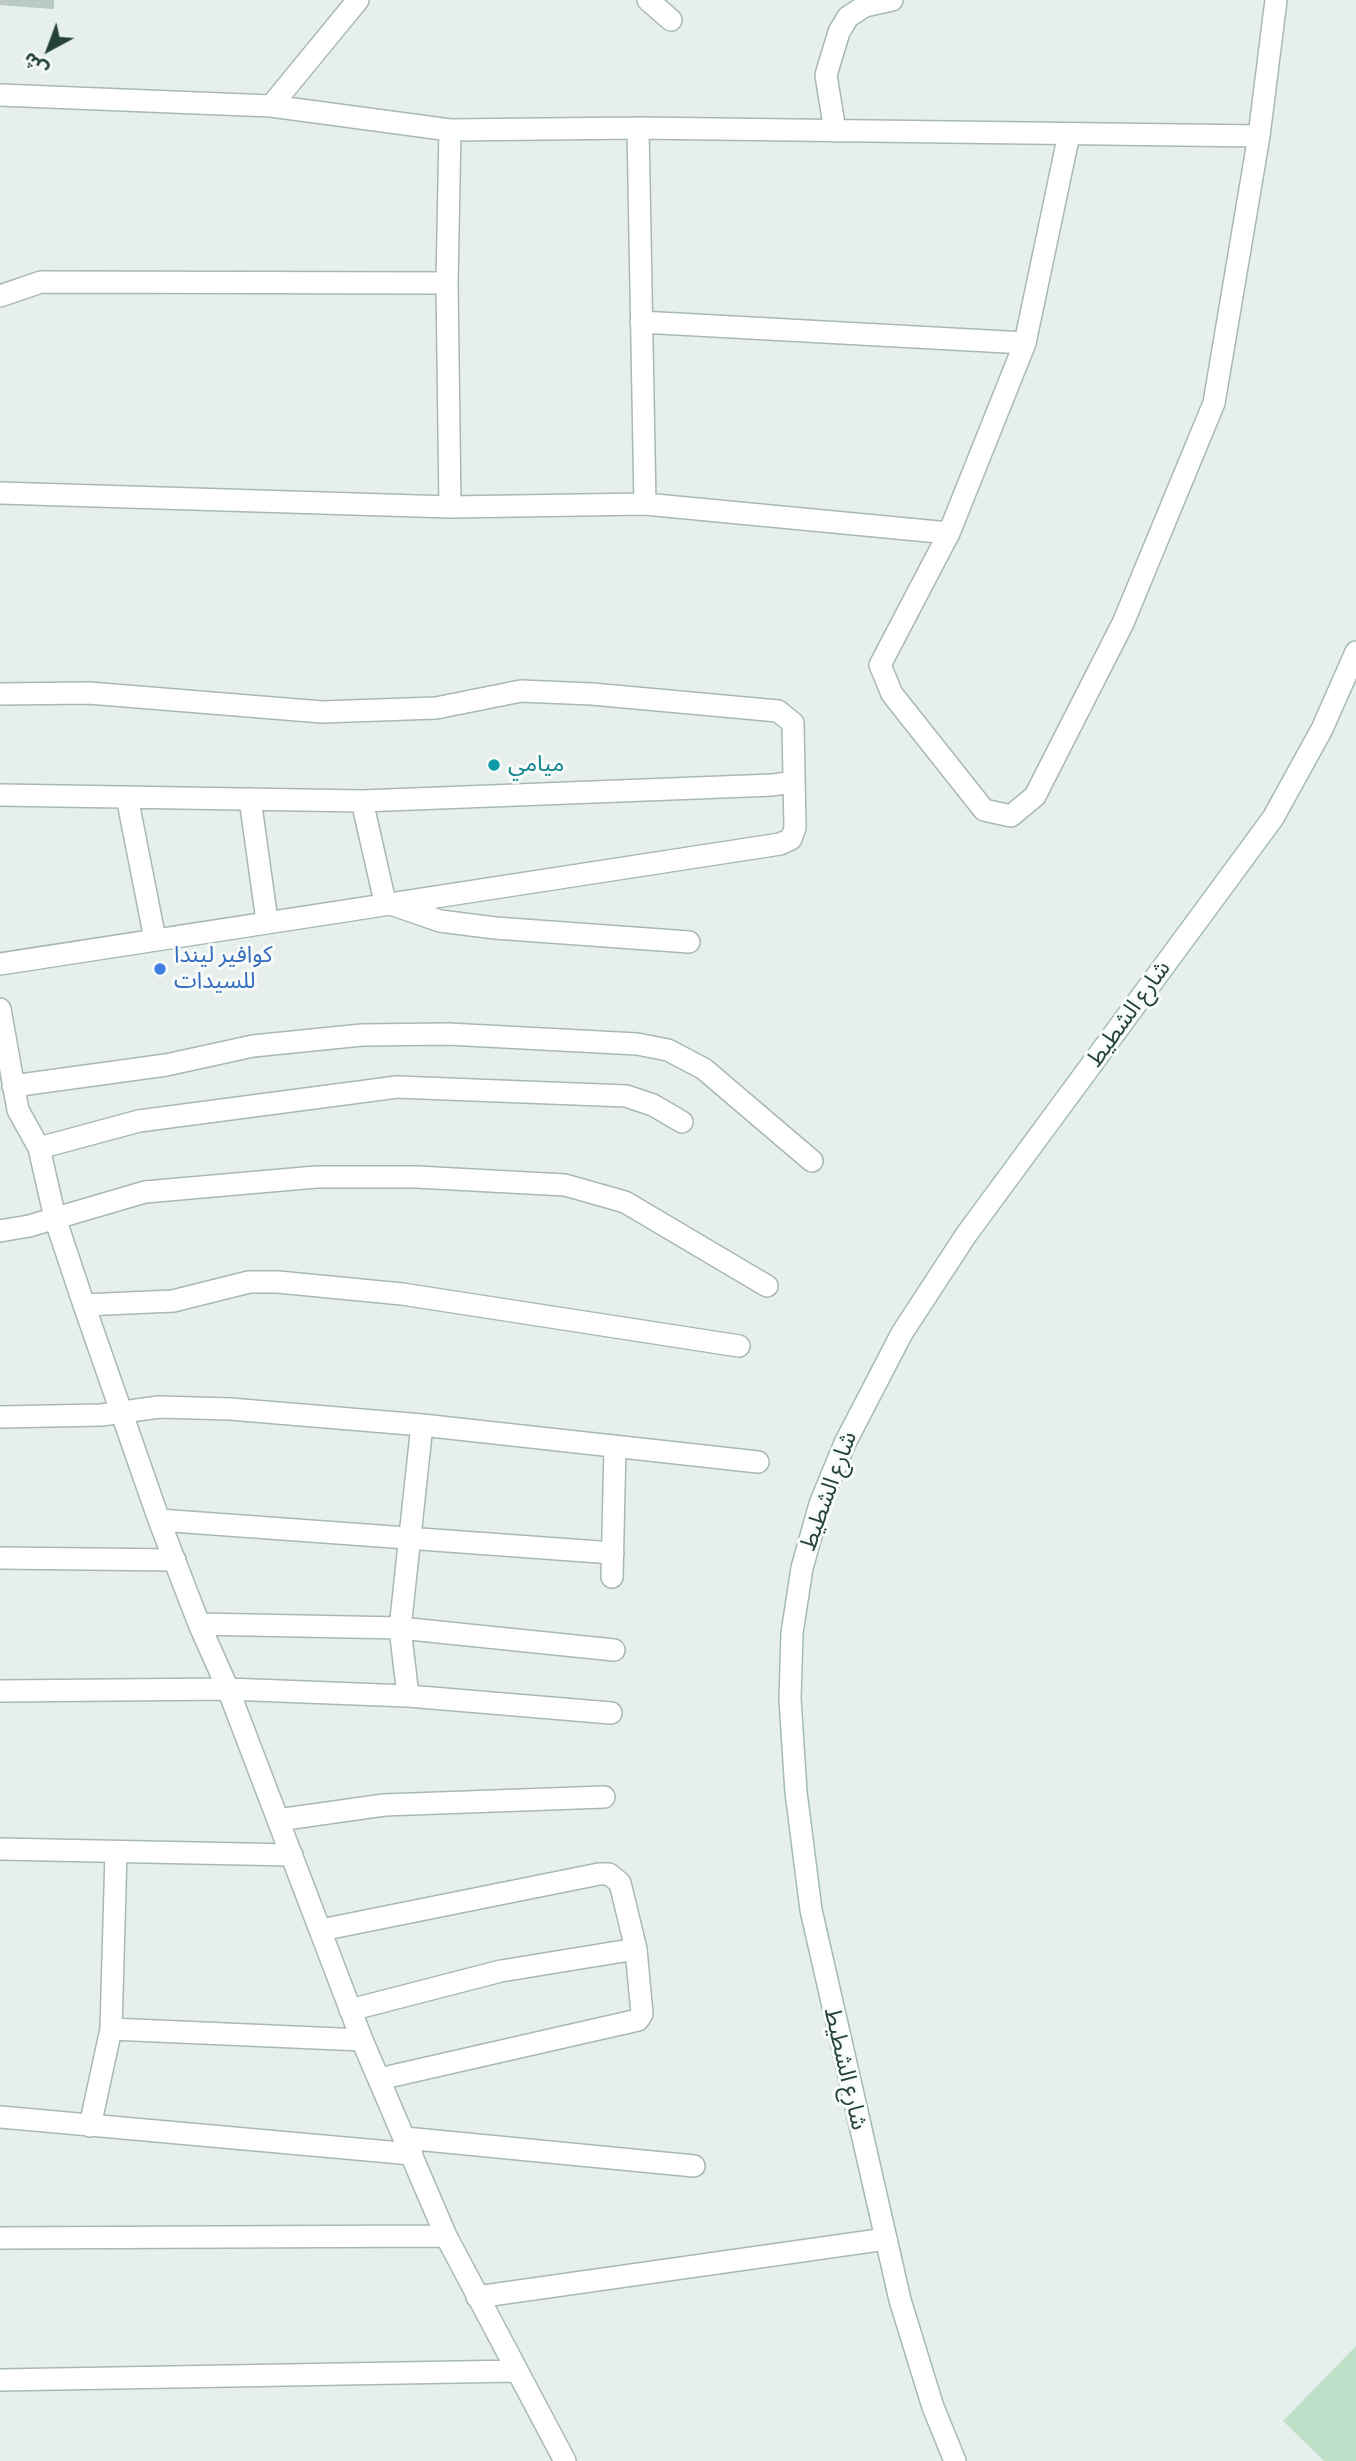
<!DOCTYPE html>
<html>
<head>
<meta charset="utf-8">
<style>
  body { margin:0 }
  #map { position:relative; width:1356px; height:2461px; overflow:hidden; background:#e6efeb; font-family:Manrope,"Noto Sans Arabic",sans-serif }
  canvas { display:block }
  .north { position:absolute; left:14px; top:14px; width:70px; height:70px; -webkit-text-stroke:5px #f7fbf9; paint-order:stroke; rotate:221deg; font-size:19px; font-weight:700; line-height:28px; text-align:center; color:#24423a }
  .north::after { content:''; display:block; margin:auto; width:24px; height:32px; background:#24423a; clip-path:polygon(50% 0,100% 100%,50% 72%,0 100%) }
</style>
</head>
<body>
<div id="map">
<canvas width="1356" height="2461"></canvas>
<div class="north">ش</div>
</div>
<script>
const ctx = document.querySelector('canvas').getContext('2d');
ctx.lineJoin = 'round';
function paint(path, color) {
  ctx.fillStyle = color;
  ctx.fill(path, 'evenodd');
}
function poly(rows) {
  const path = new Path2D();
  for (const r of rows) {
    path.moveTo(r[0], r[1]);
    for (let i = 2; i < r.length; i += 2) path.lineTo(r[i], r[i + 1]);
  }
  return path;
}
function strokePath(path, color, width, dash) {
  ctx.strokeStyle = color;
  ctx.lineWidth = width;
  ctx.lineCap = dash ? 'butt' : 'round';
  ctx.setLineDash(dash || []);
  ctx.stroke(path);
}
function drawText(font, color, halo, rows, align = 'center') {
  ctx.font = font + ' Manrope,"Noto Sans Arabic",sans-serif';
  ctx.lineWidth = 6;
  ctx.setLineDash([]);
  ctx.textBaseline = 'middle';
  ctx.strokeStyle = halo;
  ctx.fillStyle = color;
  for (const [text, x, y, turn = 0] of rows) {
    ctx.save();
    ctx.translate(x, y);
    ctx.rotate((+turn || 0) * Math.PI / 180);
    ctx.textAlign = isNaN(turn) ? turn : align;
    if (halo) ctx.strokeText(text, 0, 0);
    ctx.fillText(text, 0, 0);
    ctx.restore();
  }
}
paint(poly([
  [1356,2346,1356,2461,1324,2461,1283,2421]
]), '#bfe0c8');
const building = poly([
  [0,0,53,0,53,8,0,4,0,0]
]);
paint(building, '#bbcac4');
strokePath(building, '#b8c9c2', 2);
const street = poly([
  [648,0,671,20],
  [0,95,271,106,450,130,638,128,1259,136],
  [271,106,358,0],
  [638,128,645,504],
  [835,131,826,75,839,32,848,17,865,6,892,0],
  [1069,134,1025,343,949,533,880,665,892,694,984,810,1011,816,1035,796,1123,623,1214,403,1259,136,1276,0],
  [0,296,41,282,447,283],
  [641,322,1025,343],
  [0,493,450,507,645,504,949,533],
  [450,507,447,283,450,130],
  [0,694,89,693,322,712,436,708,521,691,592,694,778,711,793,723,795,828,791,839,780,844,0,964],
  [0,795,362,801,773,785,792,782],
  [127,797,155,939],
  [250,799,267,921],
  [362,801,385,902,440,921,495,928,689,942],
  [0,1009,18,1110,39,1148,55,1218,84,1305,159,1520,199,1624,228,1689,362,2040,446,2236,565,2461],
  [13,1086,166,1065,253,1046,362,1035,448,1034,637,1044,668,1050,704,1069,812,1161],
  [39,1148,139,1121,397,1087,626,1096,653,1105,682,1122],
  [0,1231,29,1226,145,1192,316,1177,417,1177,565,1185,625,1202,767,1286],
  [84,1305,173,1301,249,1282,278,1282,402,1294,739,1346],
  [0,1417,101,1415,159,1407,230,1409,422,1425,758,1462],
  [159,1520,613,1553],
  [0,1558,175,1560],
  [612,1577,615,1446],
  [199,1624,400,1628,614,1650],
  [0,1691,228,1689,408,1696,611,1713],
  [408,1696,400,1628,422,1425],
  [278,1820,384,1805,604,1797],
  [0,1849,292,1855],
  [321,1930,599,1874,609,1874,620,1883,636,1949,642,2014,638,2020,379,2079],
  [350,2010,501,1971,636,1949],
  [111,2029,362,2040],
  [0,2117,412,2154],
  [90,2126,111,2029,116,1853],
  [405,2138,694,2166],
  [0,2238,446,2236],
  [477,2297,886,2239],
  [0,2380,515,2371]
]);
const secondary = poly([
  [955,2461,933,2407,900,2300,811,1910,796,1792,790,1699,792,1633,802,1568,820,1504,845,1443,902,1333,966,1235,1273,818,1322,729,1356,652]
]);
strokePath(street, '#a8b8b2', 24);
strokePath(secondary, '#a4bbb3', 24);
strokePath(street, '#fff', 21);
strokePath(secondary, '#fff', 21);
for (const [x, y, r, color] of [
  [494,765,7,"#0f9aa8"],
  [160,969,7,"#3f7fe0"]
]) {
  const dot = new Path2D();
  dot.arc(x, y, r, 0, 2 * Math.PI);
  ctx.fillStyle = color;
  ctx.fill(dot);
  strokePath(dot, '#f7fbf9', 2.5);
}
drawText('23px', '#0d838f', '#f7fbf9', [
  ["ميامي",508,765]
], 'left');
drawText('23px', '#366cbe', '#f7fbf9', [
  ["كوافير ليندا",174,956],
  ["للسيدات",174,982]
], 'left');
drawText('23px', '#24423a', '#f7fbf9', [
  ["شارع الشطيط",1129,1014,-54],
  ["شارع الشطيط",829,1491,-70],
  ["شارع الشطيط",845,2069,77]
]);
</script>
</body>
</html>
